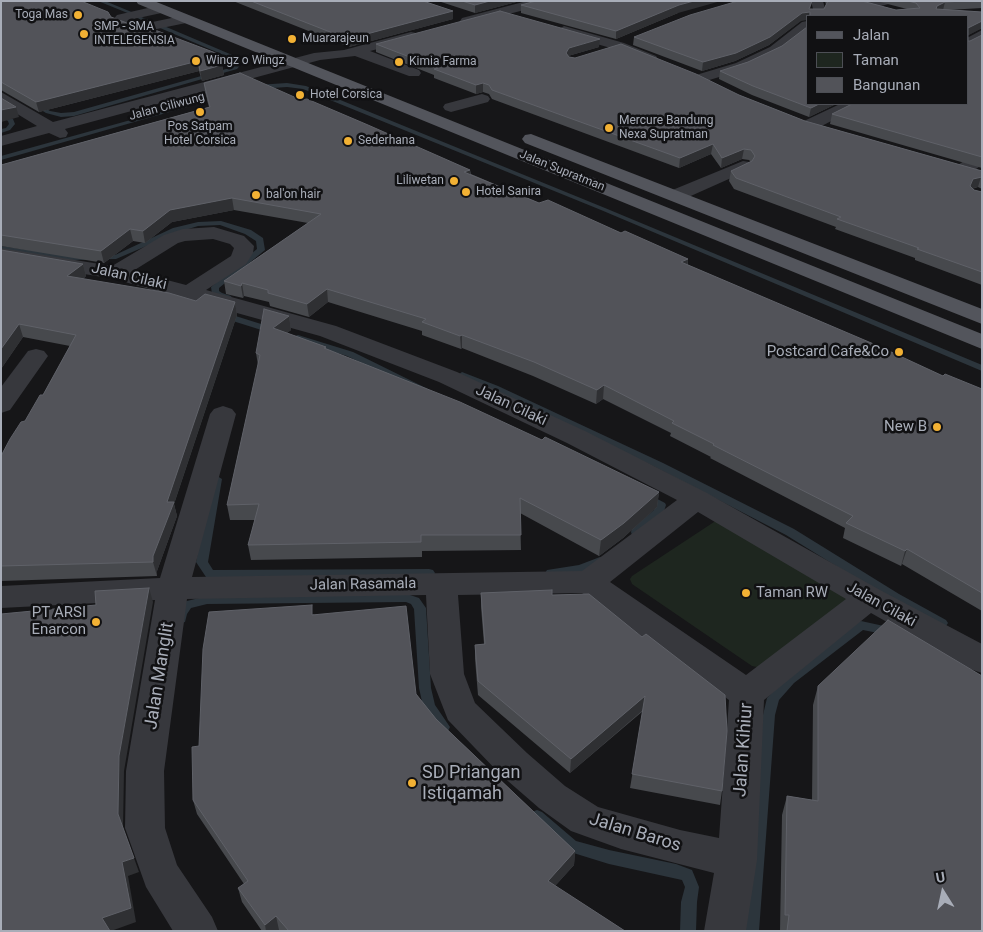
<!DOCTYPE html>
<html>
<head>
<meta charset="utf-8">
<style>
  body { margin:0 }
  #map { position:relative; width:983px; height:932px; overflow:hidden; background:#161618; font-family:Roboto,sans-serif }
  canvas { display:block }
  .frame { position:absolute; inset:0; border:2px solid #a8adb8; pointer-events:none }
  .legend { position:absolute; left:806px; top:15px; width:162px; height:90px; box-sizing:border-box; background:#111113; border:1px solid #4d4f55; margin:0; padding:6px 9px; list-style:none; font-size:15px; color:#a8adb8 }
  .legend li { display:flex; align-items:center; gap:10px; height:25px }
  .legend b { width:25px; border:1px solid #4d4f55 }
  .north { position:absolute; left:918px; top:867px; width:50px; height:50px; -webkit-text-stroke:4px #111113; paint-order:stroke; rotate:350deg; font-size:14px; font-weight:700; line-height:20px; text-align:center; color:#a8adb8 }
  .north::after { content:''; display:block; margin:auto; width:18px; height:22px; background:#a8adb8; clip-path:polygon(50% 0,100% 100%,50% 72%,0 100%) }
</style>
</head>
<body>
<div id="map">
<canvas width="983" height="932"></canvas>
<div class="frame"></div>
<ul class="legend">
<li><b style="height:6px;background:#53555c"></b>Jalan</li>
<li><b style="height:14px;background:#1e261f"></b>Taman</li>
<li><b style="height:14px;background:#525359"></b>Bangunan</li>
</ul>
<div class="north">U</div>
</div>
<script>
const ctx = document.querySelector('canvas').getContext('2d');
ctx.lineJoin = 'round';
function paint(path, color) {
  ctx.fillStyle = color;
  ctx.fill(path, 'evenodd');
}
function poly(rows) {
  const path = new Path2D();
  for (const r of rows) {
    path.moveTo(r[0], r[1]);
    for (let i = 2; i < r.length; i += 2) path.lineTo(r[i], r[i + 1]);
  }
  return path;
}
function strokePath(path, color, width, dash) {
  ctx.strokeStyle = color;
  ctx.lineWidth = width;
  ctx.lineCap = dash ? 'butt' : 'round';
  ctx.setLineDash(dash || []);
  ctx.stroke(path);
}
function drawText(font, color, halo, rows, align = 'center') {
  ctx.font = font + ' Roboto,sans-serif';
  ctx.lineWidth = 5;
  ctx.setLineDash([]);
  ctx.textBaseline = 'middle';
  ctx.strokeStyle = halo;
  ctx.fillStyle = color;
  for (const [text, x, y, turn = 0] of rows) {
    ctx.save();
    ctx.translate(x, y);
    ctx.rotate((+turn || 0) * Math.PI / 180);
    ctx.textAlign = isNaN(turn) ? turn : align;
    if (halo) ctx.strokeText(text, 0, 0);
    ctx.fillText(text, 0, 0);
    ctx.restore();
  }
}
paint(poly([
  [717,520,849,598,762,668,752,666,632,584,630,579,632,576]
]), '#1e261f');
paint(poly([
  [98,1,105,1,134,13,130,14,98,1],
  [139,16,158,24,158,25,154,26,137,18,139,16],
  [160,26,164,26,237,57,242,63,237,69,74,116,61,117,46,113,30,103,35,102,50,111,61,113,74,112,233,67,236,63,233,59,160,28,160,26],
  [287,83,306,86,605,208,982,365,982,371,601,210,303,89,287,87,257,89,254,87,257,85,287,83],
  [217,96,222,97,1,160,1,156,217,96],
  [1,112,13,119,15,124,10,130,1,133,1,129,6,128,9,124,8,121,1,117,1,112],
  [221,221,251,230,263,238,265,250,219,288,219,291,222,293,231,296,232,298,228,300,212,294,211,287,257,249,256,241,245,234,220,225,198,226,179,232,116,259,71,260,1,250,1,246,71,256,115,255,173,228,198,222,221,221],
  [220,313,226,313,277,329,278,331,274,334,271,333,220,317,220,313],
  [298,335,353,352,428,389,423,392,420,391,347,356,295,340,295,336,298,335],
  [462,372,498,386,663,463,794,529,899,594,946,620,948,623,946,626,942,627,938,626,891,600,786,535,655,467,492,390,459,377,458,375,462,372],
  [217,476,222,479,208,562,213,570,429,569,433,570,435,573,433,576,429,577,206,577,196,562,212,479,217,476],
  [648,494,665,503,666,505,664,511,640,535,632,535,631,532,632,529,654,510,655,506,643,497,648,494],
  [600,557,604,558,606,561,604,564,585,572,551,577,547,576,545,573,547,570,579,565,600,557],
  [407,594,419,598,426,608,431,688,435,705,450,727,448,731,443,732,438,731,423,706,419,688,414,609,411,604,406,602,207,604,191,608,187,614,185,622,181,623,177,622,175,619,175,614,183,602,207,596,407,594],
  [861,621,893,628,897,629,899,632,897,635,893,636,863,630,794,683,779,700,775,715,759,931,743,931,763,715,767,698,786,677,857,622,861,621],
  [537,810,542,812,576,841,609,850,676,864,692,870,699,887,697,902,696,931,680,931,681,902,685,887,682,880,609,864,567,851,532,820,530,816,532,812,537,810]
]), '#2c353c');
paint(poly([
  [527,1,549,1,547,4,467,25,460,21,462,18,527,1],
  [811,1,823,1,825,9,821,16,809,16,813,9,811,1],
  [868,1,891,1,889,4,868,9,864,8,862,5,868,1],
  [161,5,166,6,167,9,166,12,129,20,138,25,186,15,193,19,191,22,137,33,114,24,112,21,117,15,161,5],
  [807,21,807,32,780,53,746,69,706,81,701,83,696,81,693,78,696,75,736,63,770,47,802,22,807,21],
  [564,26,624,43,656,56,658,59,656,62,646,62,614,49,559,33,557,30,564,26],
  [982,30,982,40,967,48,967,38,982,30],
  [411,32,416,33,418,36,416,39,370,51,419,70,421,73,419,76,409,76,355,56,320,60,65,129,68,133,66,137,60,138,49,133,1,146,1,136,37,126,1,104,1,92,53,122,314,53,344,50,411,32],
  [482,94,488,96,490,99,488,102,451,112,445,110,443,107,445,104,482,94],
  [840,104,860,104,858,107,816,129,804,129,802,125,804,121,840,104],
  [982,152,982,165,967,175,961,176,955,175,952,171,955,167,976,153,982,152],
  [743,161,749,162,752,166,749,170,684,199,677,201,670,199,668,195,670,191,743,161],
  [214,227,244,236,254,246,253,253,246,264,206,290,336,326,457,372,585,431,707,493,880,590,982,644,982,673,970,669,871,613,764,700,757,860,746,931,704,931,714,873,621,849,571,831,539,808,501,775,448,720,430,674,426,595,187,599,164,771,165,828,177,865,212,917,218,931,173,931,146,887,125,828,126,771,155,600,1,608,1,586,160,578,210,414,214,409,223,406,232,409,236,414,192,577,582,571,677,500,567,443,439,382,320,336,114,279,1,260,1,248,112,266,164,235,183,229,214,227],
  [213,239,230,244,234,248,231,256,186,285,133,271,178,243,185,241,213,239],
  [698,512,846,599,746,675,610,582,698,512],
  [582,593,729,700,719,838,680,830,598,807,565,786,527,753,475,703,464,674,458,595,582,593],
  [36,349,44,351,48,356,10,410,1,413,1,387,28,351,36,349]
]), '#37383d');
paint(poly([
  [136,1,154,1,982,334,982,349,138,4,136,1],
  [531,134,982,309,982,324,525,143,522,139,525,135,531,134]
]), '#53555c');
paint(poly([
  [1,1,111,17,223,65,222,65,224,75,202,81,199,71,39,112,1,90],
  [233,1,423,1,453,11,453,19,349,47],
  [438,1,520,1,475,13],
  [825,1,862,1,896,10,907,9,876,1,982,1,982,8,948,10,982,12,982,28,968,35,968,41,970,41,982,35,982,168,830,124,832,114,967,104,810,16,807,16,769,45,735,61,702,71,633,45,634,37,811,9,824,9,826,5],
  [521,5,678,13,616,39,521,13],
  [376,44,599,47,568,56,569,57,739,95,805,121,982,171,982,189,978,187,972,189,974,190,982,192,982,285,915,260,915,258,835,229,836,227,734,189,729,181,731,171,751,162,749,160,742,159,721,168,711,154,679,168,492,99,489,94,483,92,476,94,434,78,434,75,376,52],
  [782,46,836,104,809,117,752,95,719,79,720,71,748,62],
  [204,83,301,100,470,170,471,174,539,203,621,233,688,259,688,265,943,376,982,389,982,611,902,564,901,566,843,538,845,528,710,458,711,457,670,436,671,433,603,399,596,404,533,376,462,348,461,349,422,335,422,331,328,302,309,317,270,306,269,302,244,296,243,298,226,294,224,281,308,223,234,210,172,222,145,243,133,241,104,263,1,246,1,165,209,107,205,93],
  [1,250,83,264,86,276,83,279,196,301,235,302,237,315,174,504,177,516,157,571,157,576,1,581,1,456,43,395,70,346,23,337,1,369],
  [289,316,291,330,287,333,326,347,326,349,542,440,659,492,657,507,623,538,599,556,520,513,521,550,422,551,422,557,251,560,248,545,255,520,230,520,227,505,258,365,256,353],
  [481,593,552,595,722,791,720,805,630,788,643,711,570,773,478,695,475,659,475,645,484,644,481,607],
  [313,614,416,694,436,719,575,851,574,865,555,886,625,931,262,931,242,902,238,888,244,884,197,814,193,800,199,746],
  [818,686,982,931,780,931,782,815,787,796,812,800,813,705]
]), '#47494d');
paint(poly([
  [490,1,520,1,475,13,475,5],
  [694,1,721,1,678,13,616,39,616,31,679,5],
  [812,1,809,16,807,16,807,20,801,21,769,45,735,61,702,71,703,62],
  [945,2,943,10,935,14,937,6],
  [453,11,453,19,349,47,348,39],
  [982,21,982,28,967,36,968,28],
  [600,39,599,47,568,56,566,53,569,48],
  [221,55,223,65,209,68,208,59],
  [198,61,199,71,39,112,36,102],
  [222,65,224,75,202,81,200,71],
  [483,83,483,92,476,94,476,85],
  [819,104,836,104,809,117,811,108],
  [16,107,19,117,1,122,1,110],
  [713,144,711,154,679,168,680,158],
  [744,149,742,159,721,168,722,158],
  [470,170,471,181,464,172],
  [981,177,978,187,970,189,970,186,973,179],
  [232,198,234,210,172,222,145,243,143,231,170,210],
  [130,229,133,241,104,263,101,251],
  [688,259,687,271,681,262],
  [83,264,86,276,71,288,67,276],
  [242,283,244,296,243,298,241,286],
  [327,289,328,302,309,317,307,304],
  [235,302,237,315,174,504,177,516,157,571,157,576,153,562,153,556,167,502],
  [289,316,291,330,275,342,273,328],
  [19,324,23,337,1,369,1,349],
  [462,335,462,348,461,349,460,336],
  [604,385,603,399,596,404,597,390],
  [659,492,657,507,623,538,599,556,601,540],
  [907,549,902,564,901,566,905,551],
  [149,588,153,602,124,771,123,828,118,814,119,756],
  [645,696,643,710,570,773,571,759],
  [575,851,574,865,547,895,548,881],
  [134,858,139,872,128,876,136,922,111,931,108,931,102,918,122,862],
  [276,916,279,930,266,931,265,925]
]), '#2f3033');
const building = poly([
  [1,1,81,1,108,12,111,17,135,26,147,27,221,55,208,59,222,65,200,71,198,61,36,102,1,82,1,1],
  [251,1,423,1,453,11,348,39,251,1],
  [462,1,490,1,475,5,462,1],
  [536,1,694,1,679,5,616,31,521,5,536,1],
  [738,1,812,1,809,9,824,9,828,1,862,1,896,10,920,8,916,3,908,1,965,1,945,2,937,6,936,9,982,12,982,21,968,28,968,41,970,41,982,35,982,157,832,114,852,104,967,104,967,16,810,16,810,12,802,13,770,37,736,53,703,62,634,37,690,15,738,1],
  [500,11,600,39,569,48,566,53,569,57,575,58,621,44,696,74,739,95,805,121,982,171,982,177,973,179,970,186,974,190,982,192,982,272,917,249,919,248,837,219,841,217,736,178,731,171,752,161,755,156,751,150,744,149,722,158,713,144,680,158,492,90,489,85,483,83,476,85,434,69,438,68,376,44,500,11],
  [807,27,807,104,819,104,811,108,753,86,720,71,748,62,782,46,807,27],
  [240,73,301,100,307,99,368,125,470,170,464,172,539,203,548,200,621,233,625,231,688,259,681,262,876,345,943,376,945,374,982,389,982,593,907,549,905,551,846,523,853,516,713,445,714,444,672,423,674,421,604,385,597,390,534,362,462,335,460,336,422,322,426,319,327,289,307,304,268,293,268,290,242,283,241,286,224,281,321,214,232,198,170,210,143,231,130,229,101,251,1,235,1,165,210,107,204,83,240,73],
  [1,98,16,107,1,110,1,98],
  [1,250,83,264,67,276,169,293,196,301,205,294,235,302,167,502,174,502,153,556,153,562,1,566,1,456,10,439,21,422,25,421,40,395,43,395,76,335,19,324,1,349,1,250],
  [264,309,289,316,273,328,326,347,324,348,460,402,542,440,545,437,659,492,624,523,601,540,520,498,521,535,421,535,421,542,248,545,259,504,227,505,260,355,256,353,264,309],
  [149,588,119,756,118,814,134,858,122,862,131,908,102,918,110,931,1,931,1,614,96,605,95,591,149,588],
  [552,590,552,595,589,594,642,637,646,634,725,695,727,731,722,791,632,774,645,696,571,759,478,681,475,645,485,644,481,593,552,590],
  [312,605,312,615,406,606,416,694,436,719,575,851,548,881,625,931,289,931,276,916,265,925,238,888,248,881,193,800,192,747,199,746,203,649,209,612,312,605],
  [888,620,982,676,982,931,787,931,789,915,785,915,787,796,818,801,818,686,888,620]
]);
paint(building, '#525359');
strokePath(building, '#5f6168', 1);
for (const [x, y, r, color] of [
  [78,15,5,"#f2b134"],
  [84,34,5,"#f2b134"],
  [292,39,5,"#f2b134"],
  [196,61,5,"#f2b134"],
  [399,62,5,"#f2b134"],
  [300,95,5,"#f2b134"],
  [200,112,5,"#f2b134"],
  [609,128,5,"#f2b134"],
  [348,141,5,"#f2b134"],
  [454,181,5,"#f2b134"],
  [466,192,5,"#f2b134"],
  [256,195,5,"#f2b134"],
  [899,352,5,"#f2b134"],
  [937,427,5,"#f2b134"],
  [746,593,5,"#f2b134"],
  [96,622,5,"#f2b134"],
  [412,783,5,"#f2b134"]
]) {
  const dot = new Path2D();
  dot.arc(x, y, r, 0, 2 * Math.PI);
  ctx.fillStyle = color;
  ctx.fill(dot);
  strokePath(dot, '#111113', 2);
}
drawText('12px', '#a8adb8', '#111113', [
  ["Toga Mas",68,15,"right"],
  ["SMP - SMA",94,27],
  ["INTELEGENSIA",94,41],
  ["Muararajeun",302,39],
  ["Wingz o Wingz",206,61],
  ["Kimia Farma",409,62],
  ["Hotel Corsica",310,95],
  ["Mercure Bandung",619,121],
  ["Nexa Supratman",619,135],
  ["Pos Satpam",200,127,"center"],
  ["Hotel Corsica",200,141,"center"],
  ["Sederhana",358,141],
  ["Liliwetan",444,181,"right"],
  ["Hotel Sanira",476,192],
  ["bal'on hair",266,195]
], 'left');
drawText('12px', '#a8adb8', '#111113', [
  ["Jalan Ciliwung",167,107,-15],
  ["Jalan Supratman",562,171,22]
]);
drawText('15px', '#a8adb8', '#111113', [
  ["Jalan Cilaki",129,277,13],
  ["Jalan Cilaki",511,406,25],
  ["Jalan Rasamala",363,585,-1],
  ["Jalan Cilaki",881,605,29]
]);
drawText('15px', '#a8adb8', '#111113', [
  ["Postcard Cafe&Co",889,352],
  ["New B",927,427],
  ["Taman RW",756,593,"left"],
  ["PT ARSI",86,613],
  ["Enarcon",86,630]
], 'right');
drawText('18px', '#a8adb8', '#111113', [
  ["Jalan Manglit",160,676,-81],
  ["Jalan Kihiur",744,750,-86],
  ["Jalan Baros",635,833,17]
]);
drawText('18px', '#a8adb8', '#111113', [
  ["SD Priangan",422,773],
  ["Istiqamah",422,794]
], 'left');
</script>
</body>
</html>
